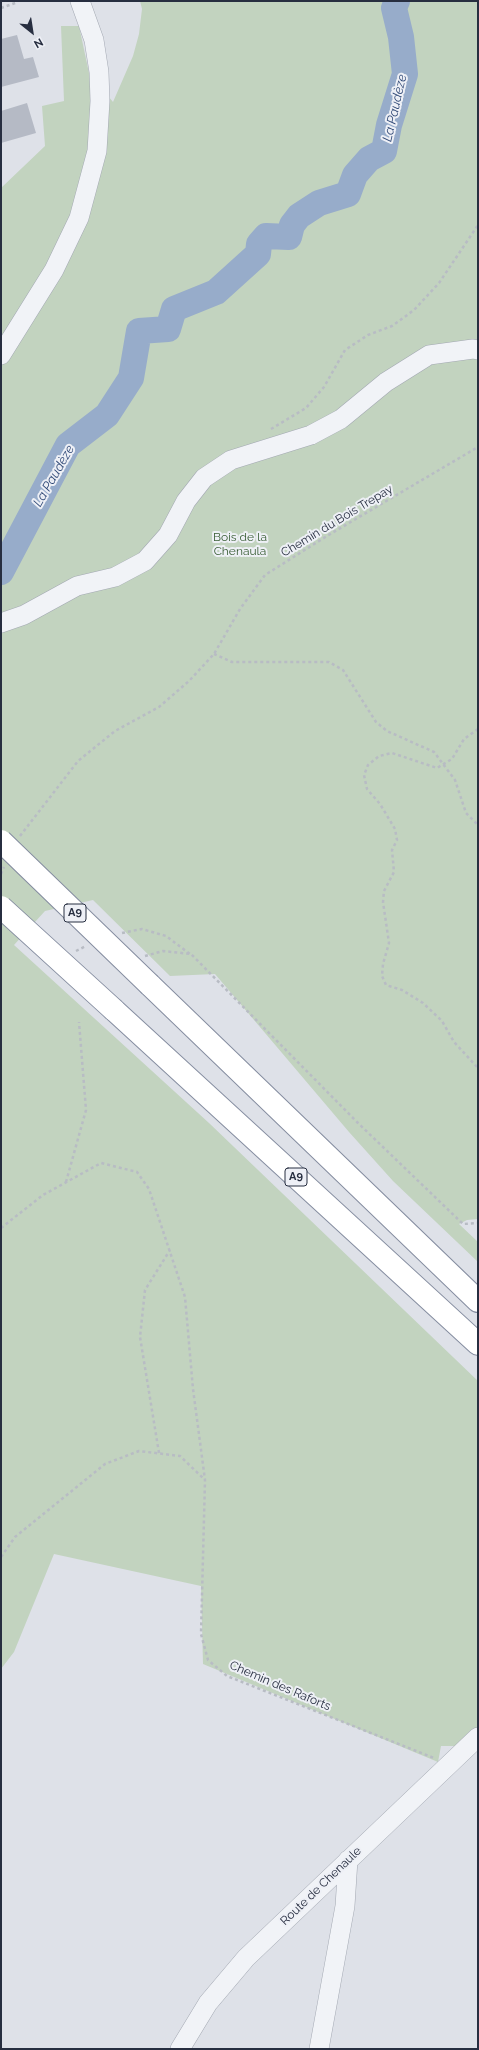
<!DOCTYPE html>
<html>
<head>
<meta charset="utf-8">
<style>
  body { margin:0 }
  #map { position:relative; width:479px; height:2050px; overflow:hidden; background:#dee1e8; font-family:Raleway,sans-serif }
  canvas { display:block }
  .frame { position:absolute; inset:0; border:2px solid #272e40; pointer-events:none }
  .north { position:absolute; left:12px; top:12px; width:40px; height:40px; -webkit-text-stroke:3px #eef0f6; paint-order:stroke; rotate:150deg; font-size:11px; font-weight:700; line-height:16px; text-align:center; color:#272e40 }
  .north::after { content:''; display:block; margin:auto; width:14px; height:18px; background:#272e40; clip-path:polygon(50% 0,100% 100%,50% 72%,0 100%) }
</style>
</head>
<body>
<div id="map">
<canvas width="479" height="2050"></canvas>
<div class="frame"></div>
<div class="north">N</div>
</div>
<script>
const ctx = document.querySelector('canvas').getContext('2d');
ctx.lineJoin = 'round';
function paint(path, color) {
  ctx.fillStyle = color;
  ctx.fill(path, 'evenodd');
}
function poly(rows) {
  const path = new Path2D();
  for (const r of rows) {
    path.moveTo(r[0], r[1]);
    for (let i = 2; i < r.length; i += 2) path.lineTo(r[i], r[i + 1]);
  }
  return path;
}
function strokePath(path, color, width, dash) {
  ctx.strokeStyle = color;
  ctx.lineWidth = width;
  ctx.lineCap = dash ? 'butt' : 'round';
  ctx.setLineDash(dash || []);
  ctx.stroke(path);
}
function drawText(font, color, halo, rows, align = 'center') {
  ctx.font = font + ' Raleway,sans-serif';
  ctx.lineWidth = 4;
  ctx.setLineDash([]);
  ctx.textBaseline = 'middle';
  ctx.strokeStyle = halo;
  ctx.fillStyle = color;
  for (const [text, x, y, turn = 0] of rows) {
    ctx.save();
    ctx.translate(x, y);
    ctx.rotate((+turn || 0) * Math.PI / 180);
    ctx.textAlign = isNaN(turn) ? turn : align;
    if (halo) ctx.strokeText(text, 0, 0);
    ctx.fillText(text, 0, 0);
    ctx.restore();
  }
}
paint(poly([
  [140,1,478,1,478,1219,467,1220,459,1224,478,1242,478,1262,393,1181,349,1132,215,974,170,976,93,900,45,911,14,945,209,1123,478,1381,478,1727,458,1746,441,1746,438,1762,203,1664,201,1586,54,1554,14,1652,1,1669,1,188,45,146,42,106,64,101,61,26,79,26,89,73,113,102,133,56,139,34,142,9]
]), '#c2d3bf');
strokePath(poly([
  [1,572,68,445,107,415,131,378,139,331,168,329,174,309,216,292,258,254,259,244,266,236,289,237,292,225,299,216,319,203,348,194,355,175,369,159,384,151,389,125,405,74,401,37,394,8,397,1]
]), '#97acca', 26);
paint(poly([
  [17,35,24,59,33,57,39,77,1,87,1,39],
  [27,103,36,133,1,143,1,111]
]), '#b5bac5');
const minor = poly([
  [1,355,54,270,79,218,97,151,100,101,99,72,94,40,80,1],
  [1,623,24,615,77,586,115,577,145,561,168,535,186,501,204,478,231,460,311,435,341,419,386,382,429,355,473,349,478,350],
  [180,2049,208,2003,246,1958,478,1737],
  [319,2049,345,1906,348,1860]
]);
const highway = poly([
  [150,985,478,1301],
  [114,1010,478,1344]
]);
strokePath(minor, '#a3a8b2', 20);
strokePath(highway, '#858da0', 24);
strokePath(poly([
  [1,8,18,2],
  [271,429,306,408,324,387,345,350,368,335,392,326,414,310,439,283,478,225],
  [214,654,232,662,329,662,343,670,376,722,387,731,434,752,455,780,466,813,478,825],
  [478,729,464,739,452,759,437,768,392,753,379,756,368,765,364,775,367,789,380,804,395,829,397,840,392,850,394,872,384,891,383,902,389,943,383,964,382,976,386,985,402,990,423,1003,442,1021,454,1042,478,1068],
  [20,836,78,761,115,731,159,707,189,681,214,654,240,609,265,575,327,536,478,447],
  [1,874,4,867],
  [122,933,142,929,166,936,190,954],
  [76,951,86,946],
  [145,956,163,951,191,954,358,1123,463,1224,478,1223],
  [66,1182,86,1110,79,1022],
  [1,1228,43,1195,101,1163,137,1172,149,1189,185,1297,193,1389,205,1480,201,1634,208,1660,227,1676,434,1758],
  [159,1453,140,1337,145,1290,170,1250],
  [1,1557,15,1537,105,1464,139,1451,180,1456,204,1479]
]), '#b8bcc4', 2.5, [3, 3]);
strokePath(minor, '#f1f3f7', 19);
strokePath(highway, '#fff', 22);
const highwayBridge = poly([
  [1,841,150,985],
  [1,907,114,1010]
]);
strokePath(highwayBridge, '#858da0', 24, []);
strokePath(highwayBridge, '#fff', 22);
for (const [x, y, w] of [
  [75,913,22],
  [296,1177,22]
]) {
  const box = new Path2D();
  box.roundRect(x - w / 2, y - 9, w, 18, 3);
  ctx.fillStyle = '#eef0f6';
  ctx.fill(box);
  strokePath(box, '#272e40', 1);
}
drawText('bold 11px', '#272e40', null, [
  ["A9",75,913],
  ["A9",296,1177]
]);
drawText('12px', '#272e40', '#eef0f6', [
  ["Chemin du Bois Trepay",337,521,-31],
  ["Chemin des Raforts",280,1686,23],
  ["Route de Chenaule",321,1886,-44]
]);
drawText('12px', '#375c33', '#eef0f6', [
  ["Bois de la",240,537],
  ["Chenaula",240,551]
]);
drawText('italic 13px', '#2f4876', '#eef0f6', [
  ["La Paudèze",395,108,-77],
  ["La Paudèze",54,476,-60]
]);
</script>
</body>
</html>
